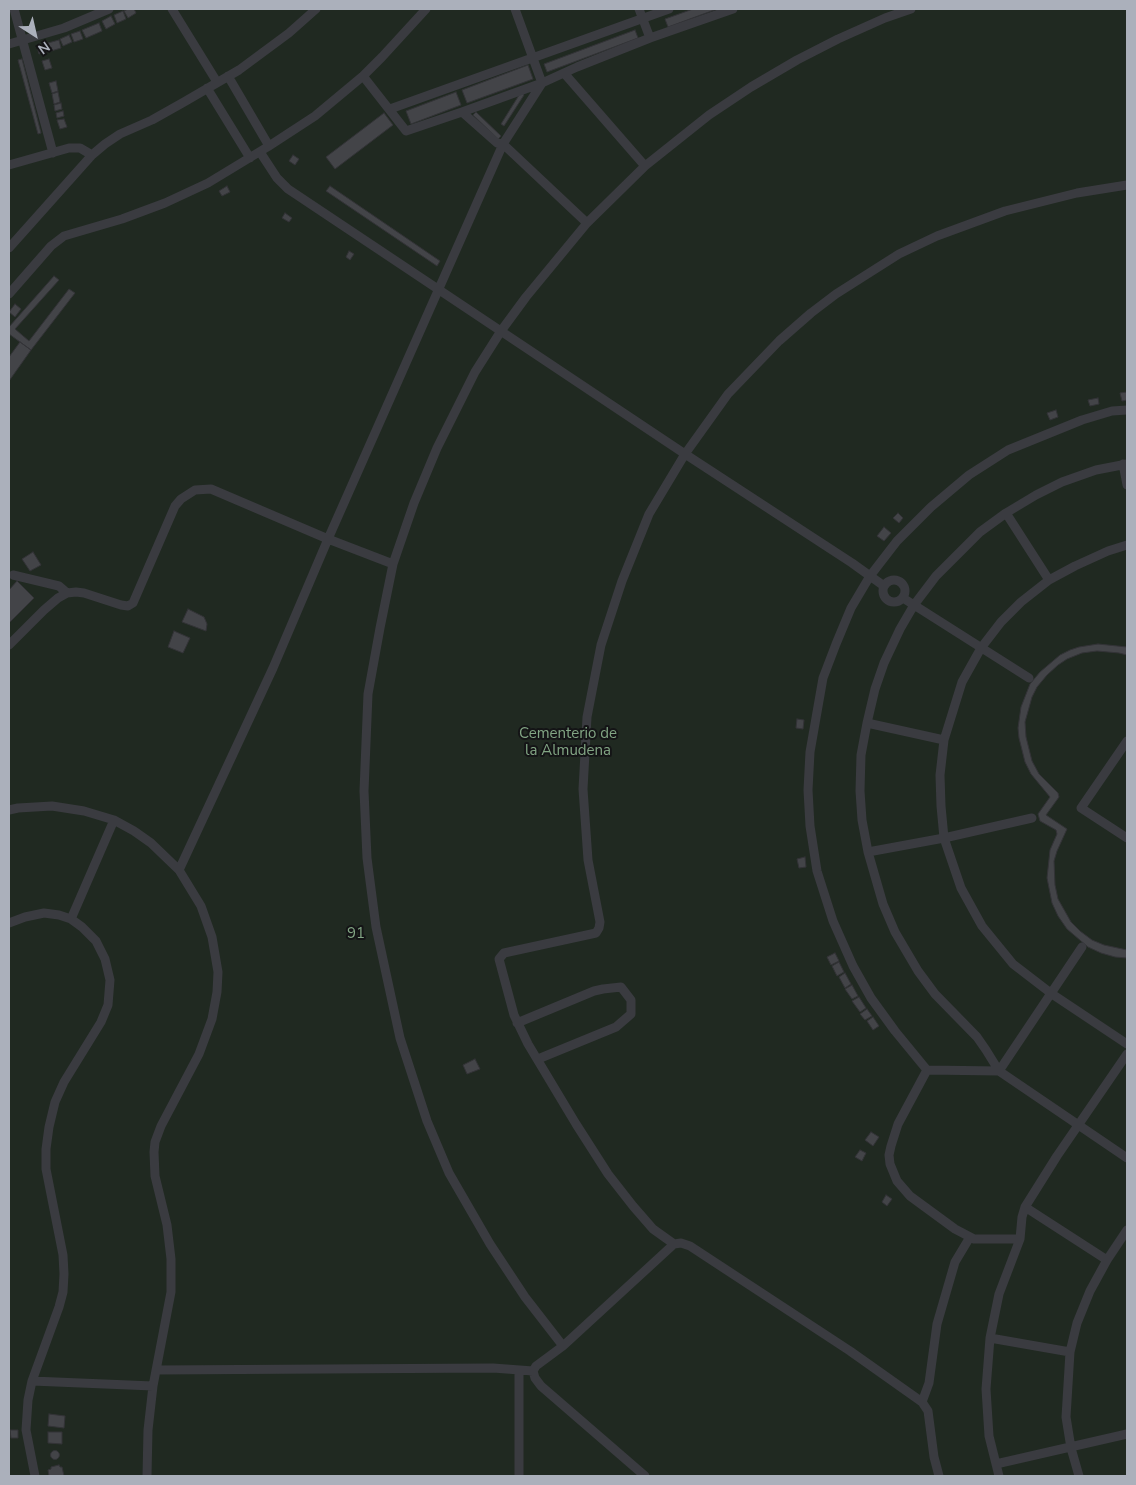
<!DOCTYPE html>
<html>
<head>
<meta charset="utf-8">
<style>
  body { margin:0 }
  #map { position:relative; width:1136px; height:1485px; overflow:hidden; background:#19191b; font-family:"Nunito Sans",sans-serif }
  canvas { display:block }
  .frame { position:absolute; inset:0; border:10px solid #abb0bb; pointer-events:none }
  .north { position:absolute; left:10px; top:10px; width:50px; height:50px; -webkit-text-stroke:4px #141416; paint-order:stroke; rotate:145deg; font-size:14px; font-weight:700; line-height:20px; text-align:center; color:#abb0bb }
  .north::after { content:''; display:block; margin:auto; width:18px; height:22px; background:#abb0bb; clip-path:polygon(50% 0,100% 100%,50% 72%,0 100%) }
</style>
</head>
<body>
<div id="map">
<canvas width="1136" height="1485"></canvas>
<div class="frame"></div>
<div class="north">N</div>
</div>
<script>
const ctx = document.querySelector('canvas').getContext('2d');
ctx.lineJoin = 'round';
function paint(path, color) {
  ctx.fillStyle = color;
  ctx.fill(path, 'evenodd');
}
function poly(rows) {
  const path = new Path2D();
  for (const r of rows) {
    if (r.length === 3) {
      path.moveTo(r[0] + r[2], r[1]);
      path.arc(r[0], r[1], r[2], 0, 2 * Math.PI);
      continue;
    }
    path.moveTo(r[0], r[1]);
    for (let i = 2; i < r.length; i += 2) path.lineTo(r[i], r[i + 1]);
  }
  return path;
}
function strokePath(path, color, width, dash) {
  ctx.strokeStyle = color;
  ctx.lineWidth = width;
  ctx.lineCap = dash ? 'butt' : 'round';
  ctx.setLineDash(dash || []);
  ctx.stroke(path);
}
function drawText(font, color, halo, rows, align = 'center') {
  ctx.font = font + ' "Nunito Sans",sans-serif';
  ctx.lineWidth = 4;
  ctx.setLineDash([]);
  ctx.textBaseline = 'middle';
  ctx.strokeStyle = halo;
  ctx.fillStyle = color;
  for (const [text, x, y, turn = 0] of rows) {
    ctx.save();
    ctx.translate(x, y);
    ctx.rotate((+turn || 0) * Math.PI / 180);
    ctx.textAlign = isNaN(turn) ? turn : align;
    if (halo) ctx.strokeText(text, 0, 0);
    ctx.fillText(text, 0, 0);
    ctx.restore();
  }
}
paint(poly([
  [9,9,1127,9,1127,1476,9,1476]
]), '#202921');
const building = poly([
  [128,9,134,9,136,13,128,18,124,11,128,9],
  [693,9,717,9,668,27,665,19,693,9],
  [123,11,126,19,117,23,114,15,123,11],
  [111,16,115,24,106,29,102,21,111,16],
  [99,23,102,31,86,38,82,30,99,23],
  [635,30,638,38,547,72,544,64,635,30],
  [80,31,83,39,74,42,71,34,80,31],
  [69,35,72,42,63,46,60,39,69,35],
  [59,40,61,48,51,51,48,43,59,40],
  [47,44,49,51,39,54,37,46,47,44],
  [22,59,41,133,38,134,18,60,22,59],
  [49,59,52,68,45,70,42,61,49,59],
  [528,65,533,79,467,103,462,90,528,65],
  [56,81,58,91,52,93,49,83,56,81],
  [58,92,60,102,54,104,52,94,58,92],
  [456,92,461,105,411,124,406,111,456,92],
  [521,92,524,95,504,126,501,124,521,92],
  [61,103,62,109,55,111,54,105,61,103],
  [63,111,64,116,57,118,56,113,63,111],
  [476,112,501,136,498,139,473,115,476,112],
  [384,113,393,125,335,169,326,157,384,113],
  [64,119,67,127,60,129,57,120,64,119],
  [293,155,299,159,295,165,289,161,293,155],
  [227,186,230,192,222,196,219,191,227,186],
  [330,186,440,261,437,266,326,191,330,186],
  [285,213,292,218,289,222,282,218,285,213],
  [349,251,354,254,350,260,346,257,349,251],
  [54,276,59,280,15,329,29,341,69,289,75,293,31,350,9,334,9,327,54,276],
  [15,304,21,309,15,317,9,312,15,304],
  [20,342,31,350,9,381,9,357,20,342],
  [1127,392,1127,400,1122,401,1120,393,1127,392],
  [1098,398,1099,404,1090,406,1088,400,1098,398],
  [1056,410,1058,417,1050,420,1047,413,1056,410],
  [898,513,903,518,899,523,893,518,898,513],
  [884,527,891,533,884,541,877,536,884,527],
  [33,552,41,565,30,571,22,559,33,552],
  [17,581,34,598,9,623,9,590,17,581],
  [188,609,204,617,207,624,206,631,182,622,188,609],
  [174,631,190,638,183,653,168,647,174,631],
  [1098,644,1127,647,1127,655,1119,653,1097,651,1082,653,1067,659,1058,665,1047,675,1037,687,1032,697,1025,722,1026,737,1032,761,1039,774,1058,793,1059,797,1046,815,1067,829,1057,851,1054,861,1055,885,1058,899,1071,922,1080,931,1092,940,1104,945,1127,950,1127,958,1115,957,1101,953,1088,947,1067,929,1058,916,1052,903,1047,878,1050,850,1057,834,1056,830,1040,821,1038,814,1050,797,1031,774,1025,762,1019,738,1018,728,1021,707,1030,684,1040,672,1060,655,1070,650,1079,647,1098,644],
  [797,719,804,720,803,729,796,728,797,719],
  [805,857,806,867,799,868,797,859,805,857],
  [835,953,839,961,831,965,827,957,835,953],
  [839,962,844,972,837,976,832,966,839,962],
  [845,973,851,984,845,988,839,977,845,973],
  [852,985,858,996,852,999,845,989,852,985],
  [859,997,866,1008,860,1012,852,1001,859,997],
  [867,1009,872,1016,865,1020,860,1014,867,1009],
  [873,1017,879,1026,873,1030,867,1021,873,1017],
  [475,1059,480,1069,467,1074,463,1065,475,1059],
  [871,1132,879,1137,873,1146,865,1140,871,1132],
  [860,1150,866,1153,862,1161,855,1157,860,1150],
  [886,1195,892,1199,887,1206,882,1202,886,1195],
  [49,1414,65,1416,64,1428,48,1426,49,1414],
  [10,1430,18,1430,18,1438,11,1438,10,1430],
  [48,1432,62,1432,62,1444,48,1443,48,1432],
  [55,1455,4.5],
  [59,1465,60,1467,62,1467,64,1476,49,1476,48,1470,51,1469,51,1467,59,1465]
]);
paint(building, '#434448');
strokePath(building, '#333337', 1);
strokePath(poly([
  [14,9,53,153],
  [172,9,217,82],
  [515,9,542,83],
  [639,9,650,38],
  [9,44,64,28,109,9],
  [564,73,645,166],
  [228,76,269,146],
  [363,76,406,131,462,112,497,143,503,144,587,223],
  [207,88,250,158],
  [390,109,669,9],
  [462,112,542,83,577,67,650,38,733,9],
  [260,152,277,178,288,189,685,454,852,563,884,586],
  [9,165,69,148,80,148,92,155],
  [9,248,92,155,105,144,120,134,152,120,184,102,239,70,289,33,316,9],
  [9,294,51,246,64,236,122,219,165,203,208,183,269,146,315,116,363,76,382,57,426,9],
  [1123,464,1127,485],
  [1127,464,1096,470,1062,482,1036,495,1006,513,980,532,936,576,914,605,900,629,884,663,875,689,867,723,861,755,860,791,862,820,868,852,883,904,895,932,918,971,935,994,977,1037,986,1050,999,1071,1127,1158],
  [1006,513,1049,580],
  [1127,545,1108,551,1075,566,1049,580,1021,602,1001,622,981,648,962,682,944,740,940,775,941,806,944,838,961,888,982,926,1013,964,1052,994,1127,1044],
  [13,575,59,586,67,593],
  [894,591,11],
  [903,598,1029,678],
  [9,645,44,610,58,598,67,593,76,592,84,593,121,605,128,606,133,603,175,506,181,499,195,490,211,489,328,539,393,564],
  [867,723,944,740],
  [1127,741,1081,808,1127,838],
  [9,810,18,808,52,806,84,811,114,820,134,831,151,843,179,870,201,906,212,937,218,972,217,992,212,1019,199,1054,161,1126,155,1142,154,1152,155,1176,167,1225,171,1259,171,1292,153,1386,148,1430,147,1476],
  [868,852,944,838,1032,818],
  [179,870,273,668,328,539,503,144,542,83],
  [71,919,114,820],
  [9,923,25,917,44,913,59,915,71,919,82,927,96,941,105,959,110,980,108,1005,101,1022,64,1082,55,1102,49,1127,46,1149,46,1169,63,1255,64,1274,63,1292,59,1307,32,1381,28,1400,26,1430,35,1476],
  [517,1023,594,991,603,989,621,987,631,1000,631,1014,616,1027,538,1059],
  [927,1070,895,1031,871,998,853,966,833,921,817,871,810,826,808,790,810,752,823,678,836,644,851,608,870,576,897,541,931,507,969,475,1008,450,1082,420,1112,411,1127,410],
  [927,1070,898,1124,891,1146,889,1155,890,1164,897,1181,910,1196,955,1229,974,1239,1020,1239],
  [927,1070,999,1071],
  [999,1071,1082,947],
  [1025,1207,1107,1260],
  [990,1338,1070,1352],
  [563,1346,525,1297,490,1244,449,1173,427,1121,400,1038,376,927,367,858,364,791,368,694,380,628,393,564,414,503,437,448,475,372,501,331,526,297,587,223,645,166,709,115,751,87,797,60,838,39,885,18,911,9],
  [156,1370,493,1368,533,1371],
  [519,1370,519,1476],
  [32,1381,153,1386],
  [922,1402,929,1383,937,1324,955,1262,970,1237],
  [996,1464,1127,1434],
  [645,1476,541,1386,535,1378,533,1371,536,1366,563,1346,674,1244],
  [939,1476,934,1457,928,1411,922,1402,850,1351,690,1246,681,1243,674,1244,653,1229,633,1206,608,1174,576,1124,528,1044,514,1015,499,959,504,953,596,933,599,928,600,922,588,860,583,789,587,717,601,645,622,581,649,514,685,454,728,394,779,341,811,313,836,294,899,254,937,236,1005,211,1077,193,1127,185],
  [999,1476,989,1436,986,1389,990,1338,999,1294,1020,1239,1022,1217,1025,1207,1057,1156,1127,1054],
  [1079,1476,1071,1448,1066,1417,1070,1352,1077,1323,1090,1291,1107,1260,1127,1230]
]), '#3a3b40', 9);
drawText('15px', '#82a584', '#141416', [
  ["Cementerio de",568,734],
  ["la Almudena",568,751],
  ["91",356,934]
]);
</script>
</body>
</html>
